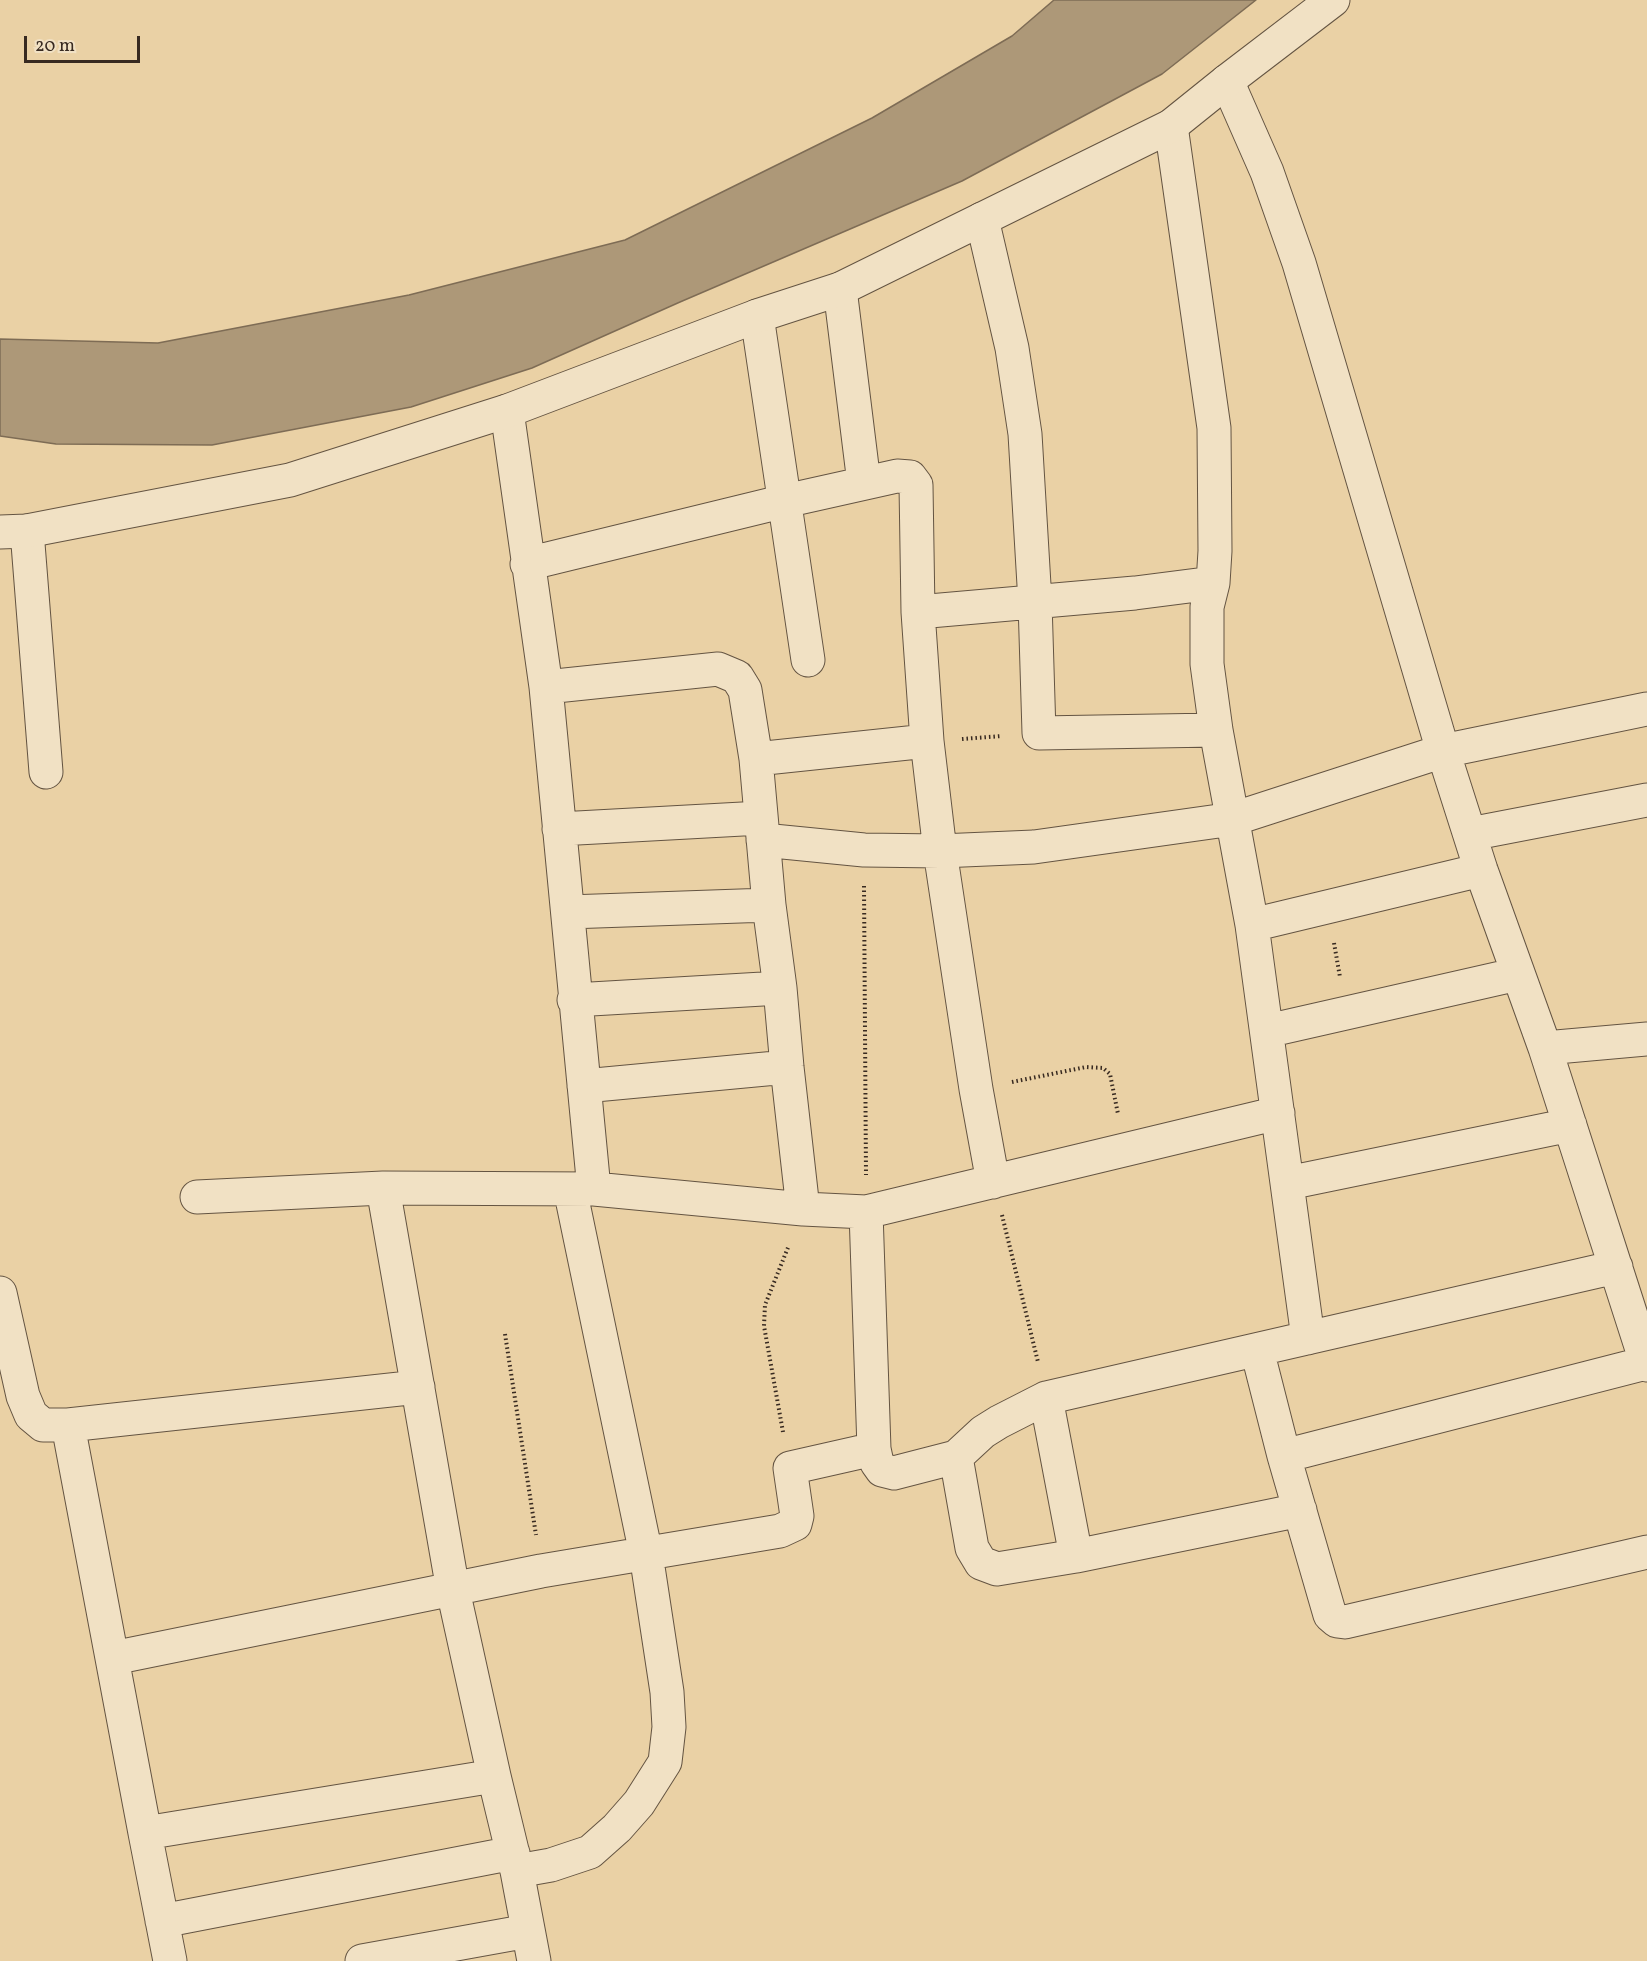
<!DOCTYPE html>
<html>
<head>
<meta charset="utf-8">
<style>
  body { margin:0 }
  #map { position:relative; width:1647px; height:1961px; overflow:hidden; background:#ead1a5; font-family:Vollkorn,serif }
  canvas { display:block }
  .scale { position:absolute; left:24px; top:36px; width:116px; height:27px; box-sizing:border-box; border:3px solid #382a21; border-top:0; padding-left:8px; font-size:18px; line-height:21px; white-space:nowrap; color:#382a21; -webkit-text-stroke:4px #f1e1c4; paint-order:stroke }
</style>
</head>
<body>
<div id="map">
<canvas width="1647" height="1961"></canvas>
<div class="scale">20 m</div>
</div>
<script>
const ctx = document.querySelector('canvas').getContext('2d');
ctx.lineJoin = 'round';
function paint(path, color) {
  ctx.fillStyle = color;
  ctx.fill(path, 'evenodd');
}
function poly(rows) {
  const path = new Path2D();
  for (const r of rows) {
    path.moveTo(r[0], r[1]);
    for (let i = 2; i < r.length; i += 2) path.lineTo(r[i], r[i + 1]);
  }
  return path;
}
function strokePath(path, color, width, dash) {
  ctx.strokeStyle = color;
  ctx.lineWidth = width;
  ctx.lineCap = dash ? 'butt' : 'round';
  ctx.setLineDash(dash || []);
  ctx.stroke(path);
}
const water = poly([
  [1054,0,1256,0,1162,74,962,181,680,302,532,368,411,407,212,445,56,444,0,436,0,339,158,343,409,295,625,240,872,118,1012,36,1054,0]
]);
paint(water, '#ad9878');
strokePath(water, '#7e6c55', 1.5);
const minor = poly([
  [1227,81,1267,172,1299,263,1443,751,1481,870,1545,1048,1647,1039],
  [1171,126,1214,428,1215,551,1213,583,1207,607,1207,664,1216,730,1252,925,1308,1338],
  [982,219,1012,348,1025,434,1035,602,1039,733,1216,730],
  [840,289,864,483],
  [757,316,808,660],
  [507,411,546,687,594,1189],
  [27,531,46,772],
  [527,564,785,501,897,476,910,477,916,485,918,612,927,741,940,851,976,1089,993,1182],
  [918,612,1135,593,1213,583],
  [546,687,718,669,737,677,745,690,756,759,769,905,780,988,787,1067,803,1209],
  [756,759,927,741],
  [559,829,761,818],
  [1470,834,1647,800],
  [763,840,864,850,940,851,1034,847,1233,819,1443,751,1647,709],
  [568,912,769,905],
  [1252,925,1481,870],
  [574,1000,780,988],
  [1267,1031,1518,974],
  [1545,1048,1647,1365],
  [584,1086,787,1067],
  [1288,1183,1570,1125],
  [383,1188,453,1590,494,1776,517,1871,551,1865,590,1852,617,1828,639,1803,665,1762,669,1727,667,1692,646,1554,570,1189],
  [197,1197,383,1188,594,1189,803,1209,866,1212,1278,1113],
  [866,1212,874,1449,877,1463,882,1470,894,1473,956,1457,983,1432,999,1422,1046,1398,1616,1267],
  [0,1293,23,1396,31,1415,43,1425,68,1425,418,1387],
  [1257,1350,1284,1456,1330,1615,1337,1621,1345,1622,1647,1552],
  [1046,1398,1076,1556],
  [68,1425,145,1833,494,1776],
  [1284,1456,1646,1363],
  [956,1457,972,1548,981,1563,997,1569,1076,1556,1300,1510],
  [113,1658,541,1571,780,1531,795,1524,797,1516,790,1468,874,1449],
  [145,1833,170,1961],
  [517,1871,534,1961],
  [162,1921,513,1853],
  [362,1961,528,1931]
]);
const tertiary = poly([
  [0,532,27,531,290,480,507,411,757,316,840,289,1171,126,1227,81,1333,0]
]);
strokePath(minor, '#645442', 35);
strokePath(tertiary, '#645442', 35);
strokePath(poly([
  [962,739,1002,736],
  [864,886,866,1175],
  [1334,943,1340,977],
  [1012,1082,1086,1067,1103,1068,1110,1074,1118,1114],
  [1002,1215,1038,1362],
  [505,1334,536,1535],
  [783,1432,764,1326,765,1305,789,1245]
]), '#382a21', 4, [1.5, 3]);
strokePath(minor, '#f1e1c4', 33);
strokePath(tertiary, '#f1e1c4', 33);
</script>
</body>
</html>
